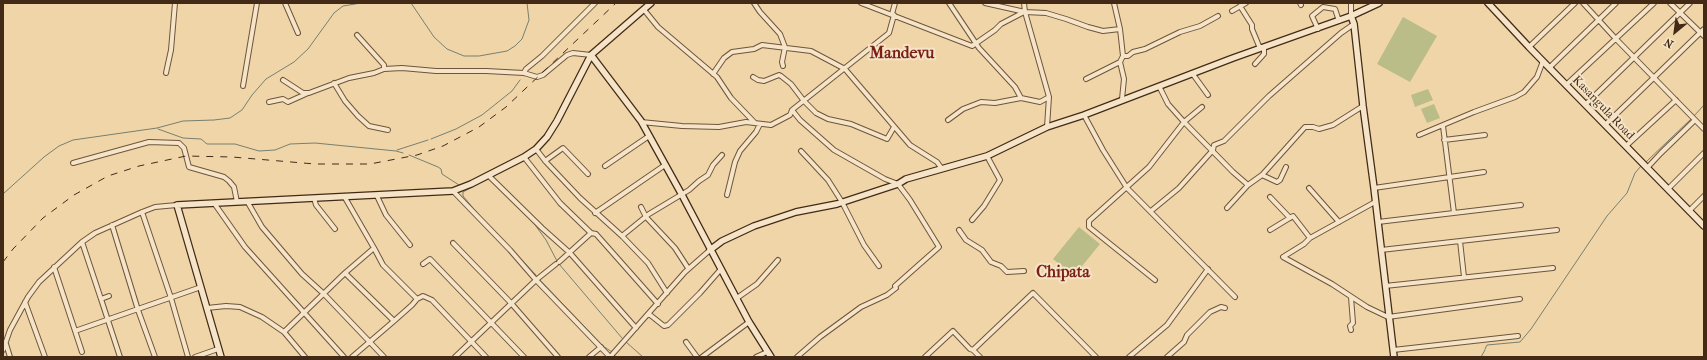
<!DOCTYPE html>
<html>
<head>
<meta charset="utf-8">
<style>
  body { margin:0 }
  #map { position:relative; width:1707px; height:360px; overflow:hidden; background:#f0d5a9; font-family:"IM FELL French Canon",serif }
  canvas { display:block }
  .frame { position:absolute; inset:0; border:4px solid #422a16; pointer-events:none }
  .north { position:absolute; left:1655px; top:12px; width:40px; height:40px; -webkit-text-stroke:3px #f5e4c7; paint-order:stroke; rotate:209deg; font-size:11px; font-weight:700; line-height:16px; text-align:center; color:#422a16 }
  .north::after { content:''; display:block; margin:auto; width:14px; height:18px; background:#422a16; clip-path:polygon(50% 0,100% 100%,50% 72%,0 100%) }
</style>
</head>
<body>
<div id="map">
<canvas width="1707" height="360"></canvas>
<div class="frame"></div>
<div class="north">N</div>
</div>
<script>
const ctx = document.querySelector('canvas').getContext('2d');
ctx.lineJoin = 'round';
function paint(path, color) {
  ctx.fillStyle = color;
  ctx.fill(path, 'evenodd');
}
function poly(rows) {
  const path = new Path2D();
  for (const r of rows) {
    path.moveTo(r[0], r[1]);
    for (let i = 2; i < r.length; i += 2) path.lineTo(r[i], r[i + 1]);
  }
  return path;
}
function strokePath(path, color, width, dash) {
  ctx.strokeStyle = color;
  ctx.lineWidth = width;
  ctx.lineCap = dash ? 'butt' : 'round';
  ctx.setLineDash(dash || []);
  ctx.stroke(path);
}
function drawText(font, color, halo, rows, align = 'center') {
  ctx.font = font + ' "IM FELL French Canon",serif';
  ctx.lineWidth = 4;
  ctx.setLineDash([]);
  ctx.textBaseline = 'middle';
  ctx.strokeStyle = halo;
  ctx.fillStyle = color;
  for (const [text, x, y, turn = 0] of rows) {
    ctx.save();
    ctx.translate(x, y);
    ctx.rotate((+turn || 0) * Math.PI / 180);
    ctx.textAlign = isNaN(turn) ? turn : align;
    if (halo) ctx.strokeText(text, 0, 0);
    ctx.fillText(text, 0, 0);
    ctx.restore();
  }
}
paint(poly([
  [1403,17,1437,36,1410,82,1377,64],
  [1428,89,1433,100,1415,107,1411,95],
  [1434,104,1440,118,1427,123,1421,109],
  [1079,227,1100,244,1074,276,1053,259]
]), '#babd87');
strokePath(poly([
  [411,3,434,37,447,49,464,56,479,56,507,51,515,46,522,39,529,20,527,3],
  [1694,116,1704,105],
  [158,129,183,138,201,139,207,144,235,144,259,151,275,150,290,144,315,143,396,151,403,153],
  [431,139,456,129,482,115,512,91,520,80],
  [397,150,428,140],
  [409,155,438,167,441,169,442,174,459,185],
  [1646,162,1691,119],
  [3,194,44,157,59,146,73,140,157,128,183,121,214,120,230,118,242,110,252,95,266,79,294,62,308,49,334,13,343,6,361,3],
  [521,210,533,222,546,240,557,261],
  [483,220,463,196,463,192,485,180],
  [517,255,536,275],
  [559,264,622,338],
  [540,280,603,346,612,352],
  [626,342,643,357],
  [1485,349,1487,345,1520,342,1531,329,1607,216,1627,193,1635,173,1641,166],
  [1481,357,1485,350]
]), '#777f6f', 1);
const street = poly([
  [285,3,298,33],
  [754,3,760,12,780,34,785,47,782,62,783,66],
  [861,3,972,46,995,30,1001,24,1024,12],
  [949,3,979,48,1015,87,1021,98],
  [985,3,1025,12,1046,13,1066,19,1088,27,1103,31,1120,29,1123,56,1128,56,1133,52,1145,49,1180,32,1200,26,1218,16],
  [1024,3,1025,12,1049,97,1047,127],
  [1114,3,1120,29],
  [1300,3,1301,5],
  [1351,3,1351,16],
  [1583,3,1616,39,1704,129],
  [1670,3,1704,36],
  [1240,6,1252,25,1252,29,1259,46,1264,48,1264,54,1255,64],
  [645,8,645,11,658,27,717,77,731,98,755,123],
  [1232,11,1246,3],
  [892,14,895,3],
  [1318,29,1312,16,1323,7,1335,9,1339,21],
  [357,35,384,65,384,69],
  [1529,47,1575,3],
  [1120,62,1124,79,1122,99],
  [1549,68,1616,3],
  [166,73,171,50,175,3],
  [524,73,526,69,542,56,595,3],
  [1192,73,1208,95],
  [713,74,724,58,732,52,754,49,762,45,811,51,845,69,910,145,937,162,942,169],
  [753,77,758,80,764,81,779,75,781,76,791,84,804,101,816,113,828,119,851,124,887,139,894,127],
  [1086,79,1120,62,1123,56],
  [283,80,303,93,309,93,349,78,374,73,384,69,402,68,436,71,486,71,524,73,537,77,543,75,567,55,573,53,591,55],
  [334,83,345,101,358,116,369,126,388,130],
  [1566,85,1654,3],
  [243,86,257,3],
  [1159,86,1168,104,1184,122,1233,172,1248,185,1262,175,1305,127,1313,127,1319,129,1333,125,1363,106],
  [269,102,283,99,288,102,308,93],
  [1585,105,1690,3],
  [792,110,800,120,834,150,885,179,898,184,910,200,939,247,895,286,896,288,887,295,861,307,820,337,797,357],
  [1084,115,1103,150,1127,188,1235,297],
  [948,120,963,109,981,102,995,103,1021,98,1040,102,1049,97],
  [641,122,682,126,719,127,746,122,771,125,790,115,792,110,889,33,894,15],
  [1605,125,1704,29],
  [1443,126,1454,213],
  [1419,135,1474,112,1515,97,1524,92,1537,77,1543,61],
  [1444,140,1485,135],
  [1626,146,1676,100],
  [536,149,546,162,580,198,622,236,648,263,667,293],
  [801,151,828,180,842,202,864,245,879,266],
  [524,157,560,203,591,233,596,234,658,304],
  [545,161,563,148,588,174],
  [73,163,149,142,179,143,184,148,189,167,224,177,229,181,234,187,237,202],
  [605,166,649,136],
  [1647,168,1661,153,1695,120],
  [1262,175,1277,182,1280,180,1286,167],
  [489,176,542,228,570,253,636,328],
  [1309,188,1339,222],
  [1374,188,1484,172],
  [1668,189,1704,153],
  [453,191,510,250,536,280,455,357],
  [727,195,735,162,740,151,756,132,760,124],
  [377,196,386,215,410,245],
  [1270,197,1290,218],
  [314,198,316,205,335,229],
  [247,201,262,227,302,274,324,294,384,357],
  [1375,202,1310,238,1304,244,1283,257,1332,284,1367,307,1388,317,1520,299],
  [214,203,245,247,344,357],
  [641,207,646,217,675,248,688,268],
  [1227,208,1248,185],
  [1151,211,1179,188,1213,150,1214,145,1224,141,1269,96,1341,33,1354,24],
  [1689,211,1704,196],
  [142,212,171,298,188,357],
  [595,213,665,165],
  [972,220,984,206,1000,180,987,156],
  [1378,222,1521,205],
  [112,225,138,310,155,357],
  [959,230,966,240,982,250,991,262,1001,266,1007,272,1024,271],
  [1270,230,1293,216,1310,238],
  [622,236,649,214,689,190,699,181,708,175,713,165,722,155],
  [1460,241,1464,277],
  [82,242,101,299,109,296],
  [453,243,511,303,558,357],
  [374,248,383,265,417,299],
  [1381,250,1557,230],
  [559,262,591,233],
  [423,264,430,259,524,357],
  [556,264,536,280,610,357,685,272,710,250],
  [54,267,82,352],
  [345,273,394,321],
  [1155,280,1089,227,1089,221,1149,167,1184,122,1202,107],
  [1385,286,1553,268],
  [737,298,757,284,778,260],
  [101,299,120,357],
  [25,302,45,357],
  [207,308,226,306,240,307,262,317,284,332,305,357],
  [649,314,664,326,668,325,700,293,721,269],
  [1351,330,1350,326,1353,323,1351,297],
  [75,331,201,287],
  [284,332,345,273,374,248,344,196],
  [686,342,697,357],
  [6,344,10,357],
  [3,350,10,330,28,297,39,282,82,242,95,233,142,212,155,207,177,205],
  [1393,350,1518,336],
  [195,357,218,349],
  [352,357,394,321,412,305,417,299,423,296,432,300,486,357],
  [589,357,601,347],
  [702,357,749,322],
  [756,357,767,352],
  [925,357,953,331,970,349,973,350],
  [980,357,973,350,1033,293,1096,357],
  [1129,357,1167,325,1208,269],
  [1167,357,1184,342,1187,335,1210,312,1221,307,1225,308]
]);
const secondary = poly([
  [1488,3,1529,47,1704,226],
  [1351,16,1354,24,1363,106,1374,188,1394,357],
  [591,55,641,121,682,195,749,322,771,357],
  [710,250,722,241,754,226,796,212,837,204,898,184,906,179,987,156,1047,127,1084,115,1233,58,1351,16,1379,3],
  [221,357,177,205,453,191,471,184,524,157,536,149,547,137,557,121,591,55,651,3],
  [610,357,611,357]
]);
strokePath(street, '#6e553b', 6);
strokePath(secondary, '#422a16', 8);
strokePath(street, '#f5e4c7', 4);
strokePath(secondary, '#f5e4c7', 5.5);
strokePath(poly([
  [3,262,13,249,43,218,74,195,108,176,139,166,186,156,232,157,315,164,370,164,417,155,443,146,479,127,506,107,616,3]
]), '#422a16', 1, [7, 7]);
drawText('12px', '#422a16', '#f5e4c7', [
  ["Kasangula Road",1603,108,46]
]);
drawText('bold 16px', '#7a1f14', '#f5e4c7', [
  ["Mandevu",902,54],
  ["Chipata",1063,273]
]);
</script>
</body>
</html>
